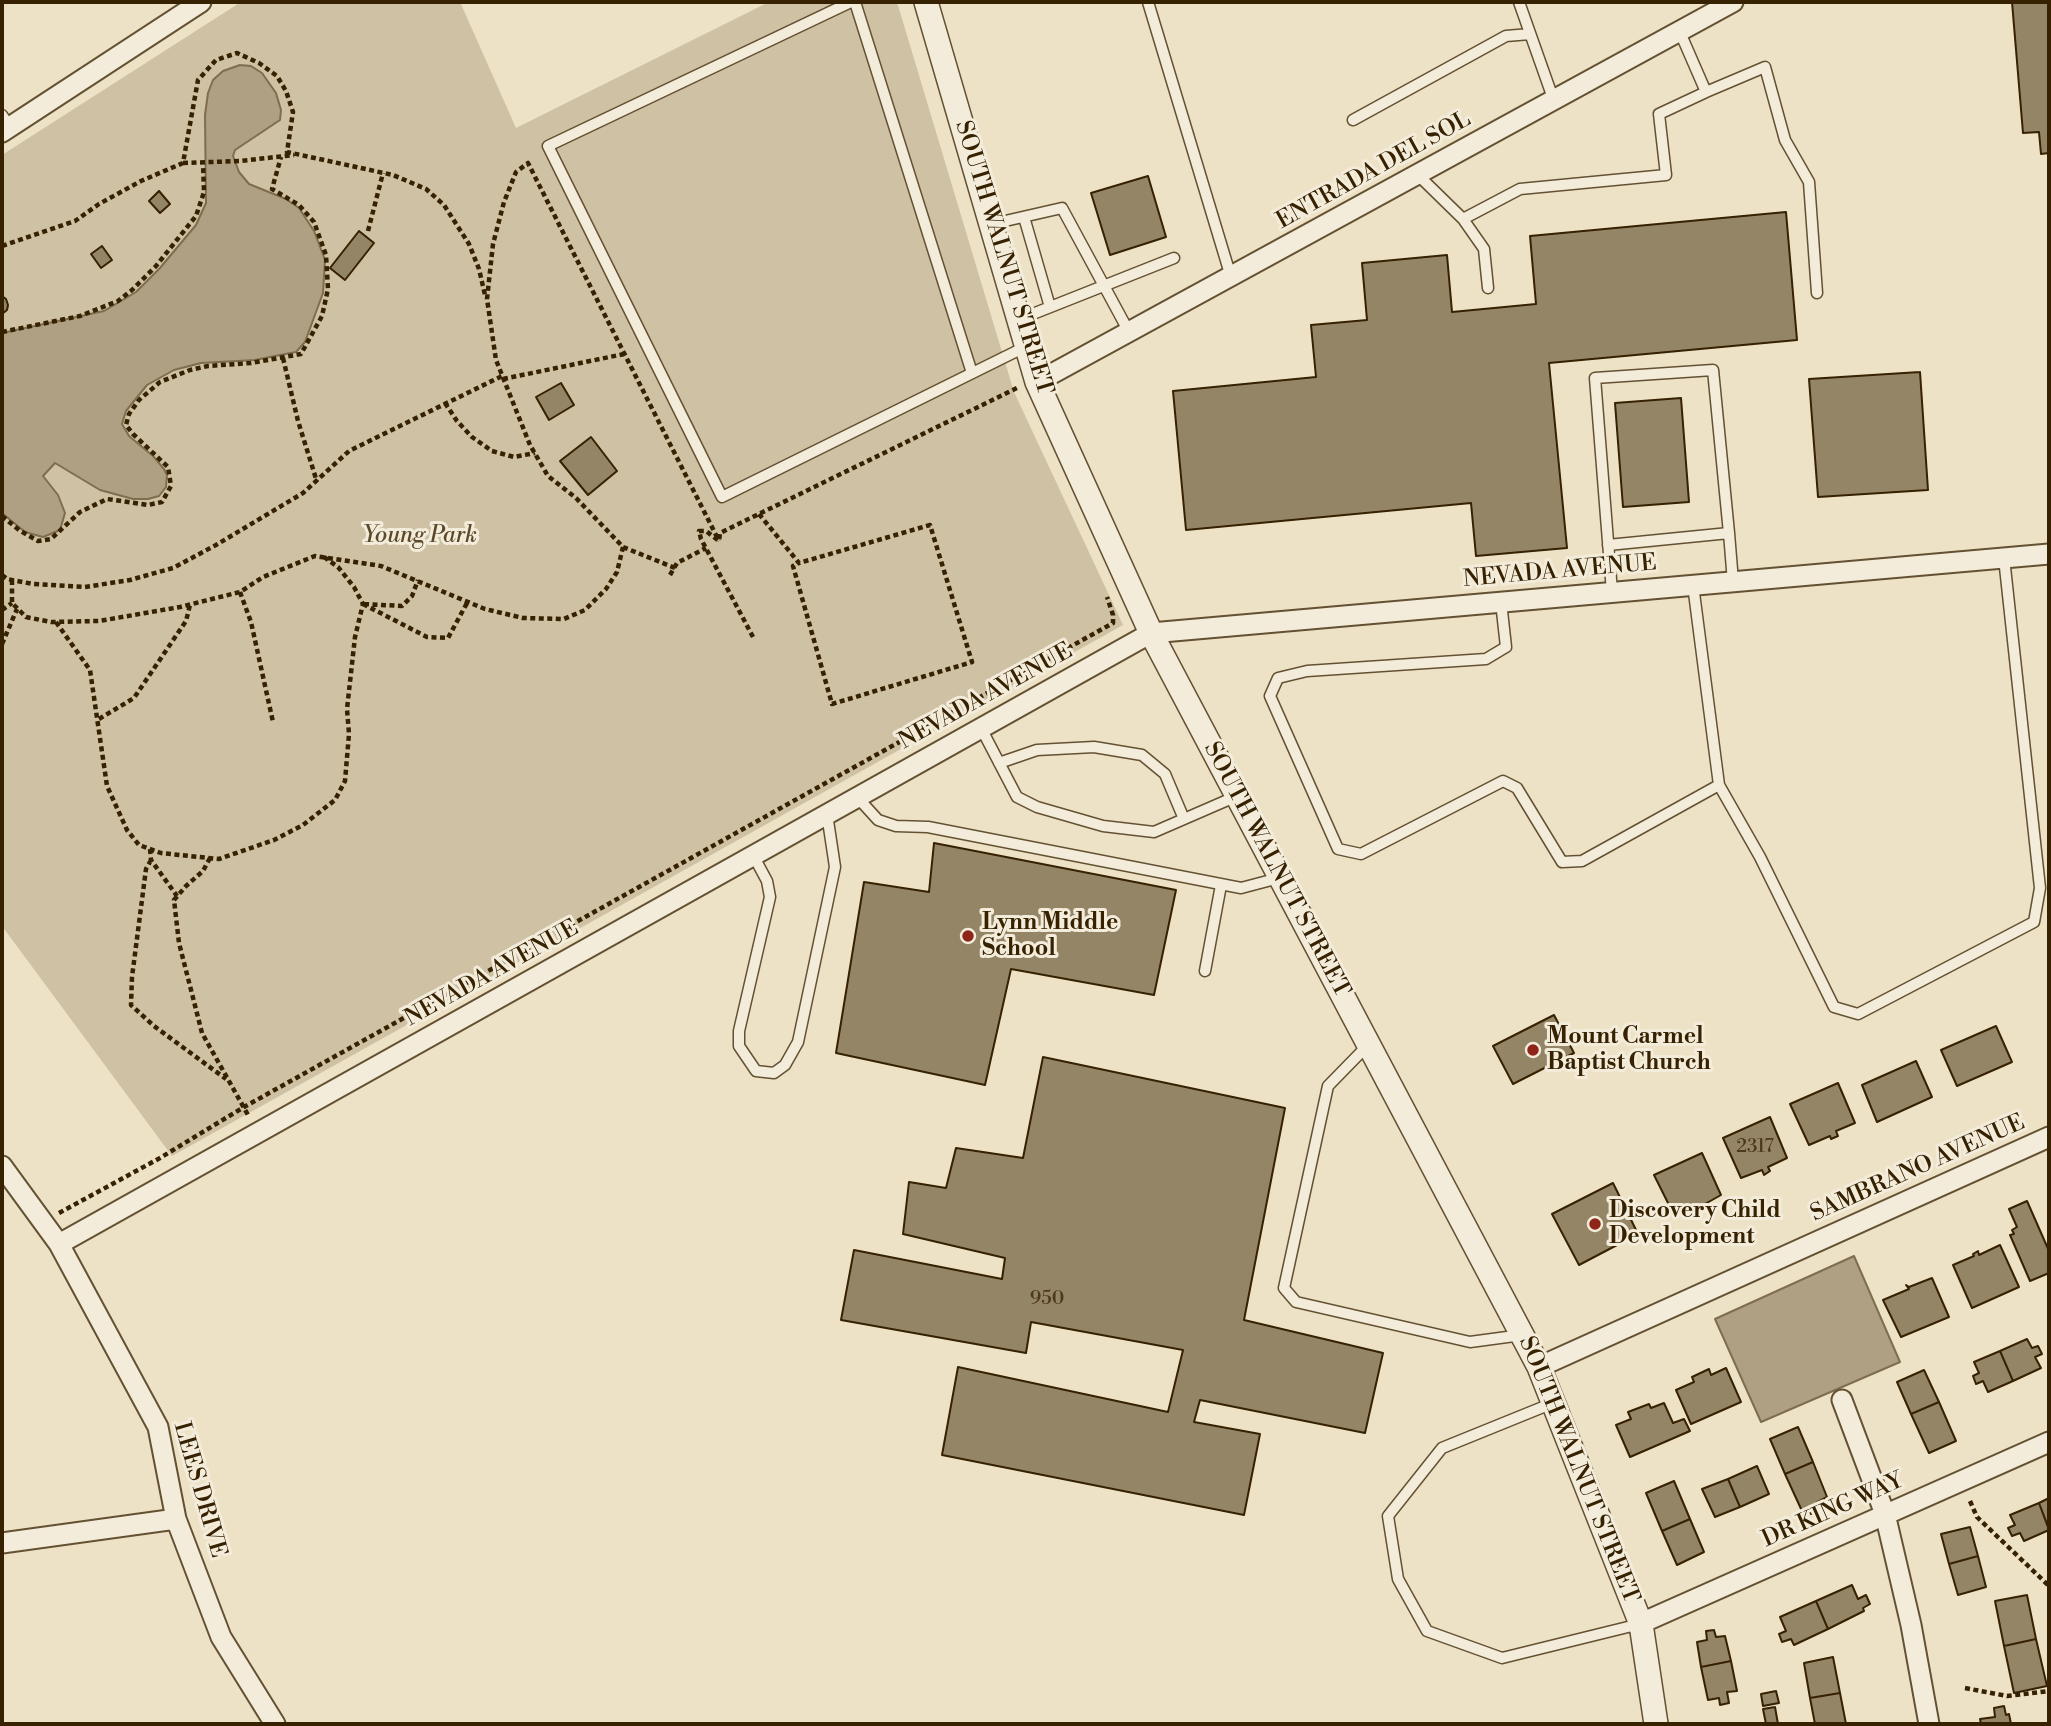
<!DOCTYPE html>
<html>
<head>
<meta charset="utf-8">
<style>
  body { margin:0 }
  #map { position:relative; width:2051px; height:1726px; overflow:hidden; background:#ede2c6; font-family:"Libre Bodoni",serif }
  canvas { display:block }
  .frame { position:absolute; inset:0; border:4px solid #362100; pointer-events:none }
</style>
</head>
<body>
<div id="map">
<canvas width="2051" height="1726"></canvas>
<div class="frame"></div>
</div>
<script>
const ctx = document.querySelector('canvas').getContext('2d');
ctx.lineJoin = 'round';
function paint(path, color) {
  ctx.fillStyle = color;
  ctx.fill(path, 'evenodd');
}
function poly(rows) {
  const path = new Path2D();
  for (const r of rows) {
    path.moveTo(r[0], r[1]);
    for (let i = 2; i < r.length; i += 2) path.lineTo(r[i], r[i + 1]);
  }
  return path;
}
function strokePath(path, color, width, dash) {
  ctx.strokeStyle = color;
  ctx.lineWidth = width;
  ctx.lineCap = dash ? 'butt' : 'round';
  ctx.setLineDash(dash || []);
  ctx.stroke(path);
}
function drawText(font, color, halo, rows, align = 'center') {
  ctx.font = font + ' "Libre Bodoni",serif';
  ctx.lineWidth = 6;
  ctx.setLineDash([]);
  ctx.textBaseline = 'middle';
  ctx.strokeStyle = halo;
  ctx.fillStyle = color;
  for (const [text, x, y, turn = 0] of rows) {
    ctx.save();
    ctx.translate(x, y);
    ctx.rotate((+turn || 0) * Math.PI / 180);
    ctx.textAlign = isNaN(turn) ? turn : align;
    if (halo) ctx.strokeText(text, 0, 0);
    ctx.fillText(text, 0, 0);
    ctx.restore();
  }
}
paint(poly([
  [241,2,460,2,516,128,769,2,897,2,1014,392,1123,625,172,1156,2,926,2,155]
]), '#cec1a4');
const water = poly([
  [240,65,251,66,262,73,276,93,281,110,280,120,235,150,233,156,239,172,249,184,286,199,299,208,314,231,325,260,323,293,305,342,296,352,280,355,255,360,201,363,174,370,147,385,126,411,122,424,129,436,153,456,164,469,167,475,166,487,159,496,148,499,133,499,100,490,55,463,43,476,58,495,65,513,60,530,43,537,25,532,2,513,2,333,104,311,136,292,160,268,196,225,206,203,205,115,208,93,213,80,223,71,240,65],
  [1854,1256,1900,1362,1761,1422,1715,1319,1854,1256]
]);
paint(water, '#afa083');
strokePath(water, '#7f6d4f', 2);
const building = poly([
  [2012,2,2049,2,2049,153,2041,154,2039,132,2023,133,2012,2],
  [1148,176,1166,237,1110,255,1091,193,1148,176],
  [159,191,170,204,160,213,149,201,159,191],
  [1786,212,1797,340,1549,363,1567,548,1476,556,1471,503,1186,530,1173,391,1316,377,1311,325,1367,320,1362,263,1447,255,1452,312,1536,304,1530,236,1786,212],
  [359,231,374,243,345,280,330,268,359,231],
  [102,246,112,260,101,268,91,254,102,246],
  [2,296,6,299,8,305,7,310,2,314,2,296],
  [1920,372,1928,490,1818,497,1809,379,1920,372],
  [561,383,574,405,549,420,536,397,561,383],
  [1681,398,1689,502,1623,507,1615,403,1681,398],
  [591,437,617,471,588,495,560,461,591,437],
  [934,843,1176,890,1154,995,1011,969,985,1085,836,1053,864,882,929,892,934,843],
  [1554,1015,1574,1053,1513,1084,1493,1046,1554,1015],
  [1996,1026,2012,1062,1957,1086,1941,1050,1996,1026],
  [1043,1057,1285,1108,1244,1320,1383,1353,1365,1433,1200,1400,1194,1422,1260,1434,1244,1515,942,1455,958,1367,1168,1412,1183,1350,1031,1322,1026,1353,841,1320,854,1250,1002,1279,1005,1258,903,1234,909,1182,946,1188,956,1148,1023,1158,1043,1057],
  [1916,1061,1932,1097,1877,1122,1862,1085,1916,1061],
  [1838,1083,1855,1123,1836,1131,1838,1136,1831,1139,1830,1136,1809,1145,1790,1104,1838,1083],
  [1770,1117,1787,1158,1768,1167,1770,1171,1764,1175,1762,1170,1741,1178,1723,1138,1770,1117],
  [1702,1153,1721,1195,1696,1209,1695,1206,1674,1215,1654,1175,1702,1153],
  [1613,1183,1638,1234,1579,1265,1552,1214,1613,1183],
  [2027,1201,2049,1251,2049,1273,2030,1281,2010,1235,2014,1234,2012,1230,2017,1227,2009,1209,2027,1201],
  [2000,1245,2019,1287,1972,1308,1953,1265,1974,1256,1973,1254,1978,1251,1979,1255,2000,1245],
  [1932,1278,1949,1317,1901,1337,1883,1300,1909,1289,1906,1285,1909,1287,1932,1278],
  [2027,1339,2032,1348,2038,1346,2042,1354,2035,1357,2041,1368,2013,1381,2000,1351,2027,1339],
  [2000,1351,2013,1381,1988,1392,1983,1381,1976,1384,1973,1376,1979,1373,1974,1362,2000,1351],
  [1726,1368,1741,1402,1691,1424,1676,1390,1694,1382,1692,1377,1709,1369,1711,1375,1726,1368],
  [1924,1370,1939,1402,1911,1414,1897,1382,1924,1370],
  [1939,1402,1956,1441,1929,1453,1911,1414,1939,1402],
  [1664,1403,1673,1423,1684,1419,1690,1431,1630,1457,1616,1425,1631,1419,1628,1412,1649,1404,1651,1408,1664,1403],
  [1798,1427,1813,1462,1785,1474,1770,1439,1798,1427],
  [1813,1462,1827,1497,1816,1503,1819,1511,1811,1514,1808,1508,1802,1511,1785,1474,1813,1462],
  [1757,1466,1769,1494,1740,1507,1728,1479,1757,1466],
  [1728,1479,1740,1507,1715,1517,1702,1489,1728,1479],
  [1674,1481,1690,1519,1662,1531,1646,1493,1674,1481],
  [2049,1498,2049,1529,2039,1503,2049,1498],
  [2039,1503,2049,1530,2024,1541,2020,1533,2012,1536,2008,1528,2015,1525,2010,1515,2039,1503],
  [1690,1519,1704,1552,1677,1565,1662,1531,1690,1519],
  [1970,1527,1978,1556,1949,1564,1941,1534,1970,1527],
  [1978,1556,1986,1587,1958,1595,1949,1564,1978,1556],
  [1852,1585,1858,1599,1866,1595,1870,1604,1863,1608,1864,1611,1828,1629,1816,1601,1852,1585],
  [2027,1595,2036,1639,2004,1646,1995,1601,2027,1595],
  [1816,1601,1828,1629,1794,1645,1791,1639,1782,1642,1779,1634,1786,1631,1780,1617,1816,1601],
  [1714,1630,1716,1637,1725,1636,1731,1661,1701,1667,1697,1642,1707,1640,1706,1631,1714,1630],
  [2036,1639,2047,1686,2014,1693,2004,1646,2036,1639],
  [1833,1657,1840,1693,1810,1698,1804,1663,1833,1657],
  [1731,1661,1737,1691,1727,1692,1729,1703,1720,1705,1719,1698,1708,1700,1701,1667,1731,1661],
  [1776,1691,1779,1703,1763,1706,1761,1694,1776,1691],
  [1840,1693,1846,1724,1815,1724,1810,1698,1840,1693],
  [2004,1706,2006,1715,2009,1714,2011,1724,1981,1724,1980,1719,1995,1717,1994,1708,2004,1706],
  [1775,1707,1778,1724,1766,1724,1763,1709,1775,1707]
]);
paint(building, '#958567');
strokePath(building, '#362100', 2);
const service = poly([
  [851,2,548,146,722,497,1027,346],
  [855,2,972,373],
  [1148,2,1231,277],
  [1519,2,1554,101],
  [1679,30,1706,92],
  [2,115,10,127],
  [1353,120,1506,36,1530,34],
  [1418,175,1463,219,1484,249,1488,288],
  [1024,217,1050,307],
  [1463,219,1520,189,1666,175,1659,114,1706,92,1765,67,1785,140,1809,182,1817,293],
  [992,224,1062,208,1129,332],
  [1020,319,1174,258],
  [1608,545,1729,533,1733,582],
  [1693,585,1719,785,1760,857,1834,1007,1858,1014,2034,922,2040,888,2004,558],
  [1612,592,1595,378,1713,370,1729,533],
  [1501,602,1506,647,1486,659,1307,671,1278,678,1270,696,1338,849,1361,854,1503,781,1517,788,1562,862,1582,861,1719,785],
  [981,728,1017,797,1037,807,1103,826,1154,832,1237,796],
  [999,763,1037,750,1094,747,1142,755,1165,774,1184,819],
  [857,797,878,820,896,826,928,827,1241,888,1279,878],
  [753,855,767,881,770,897,739,1031,739,1046,756,1071,774,1073,785,1065,798,1042,835,867,827,814],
  [1205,971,1221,885],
  [1368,1045,1328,1086,1284,1288,1296,1302,1470,1342,1522,1335],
  [1553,1403,1442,1448,1388,1516,1398,1579,1427,1631,1502,1658,1640,1624]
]);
const minor = poly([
  [2,132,201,2],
  [1037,382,1733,2],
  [2,1166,59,1244,158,1427,176,1519,221,1637,275,1724],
  [59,1244,1151,633,2049,554],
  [1539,1367,2049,1137],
  [1842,1400,1885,1514,1911,1625,1929,1724],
  [2,1543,176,1519],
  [1637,1625,2049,1442]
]);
const tertiary = poly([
  [926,2,1037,382,1151,633,1539,1367,1641,1624,1656,1724]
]);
strokePath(service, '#645132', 13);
strokePath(minor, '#645132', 23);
strokePath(tertiary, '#645132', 26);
strokePath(poly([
  [183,163,240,161,294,155],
  [368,231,383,173],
  [2,246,75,221,99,204,141,181,183,163,198,80,216,60,237,53,259,63,277,76,286,91,293,112,287,152,393,175,426,189,444,205,469,244,479,269,485,295],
  [2,332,80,316,118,301,132,290,156,266,196,216,204,192,203,163],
  [283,358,298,421,317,482],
  [503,379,624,354],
  [445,403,457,421,472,437,492,451,514,457,535,453],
  [759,514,799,563,930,525,972,662,832,704,793,566,799,563],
  [2,516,19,530,38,541,51,539,80,512,107,499,148,505,162,502,171,486,168,467,133,434,126,425,129,414,139,400,160,382,190,370,208,366,251,363,301,354,322,316,328,289,326,255,314,222,299,205,272,189,281,157],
  [675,568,623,547,576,498,548,476,530,445,496,360,487,299,493,244,504,202,516,172,528,163,719,541],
  [2,575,7,579,33,584,85,587,130,580,173,568,216,545,303,493,349,451,502,376],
  [670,575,677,563,706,548],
  [12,580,12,603,26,617,51,622,99,621,180,607,240,592,263,577,315,556,381,566,485,609,523,618,564,619,585,610,606,589,617,572,623,547],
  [240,592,251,622,273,722],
  [363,604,427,637,448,638,467,603],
  [364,604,402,606,412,596,418,580],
  [2,610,12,603],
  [56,622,90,670,107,786,127,830,139,845,161,853,219,859,274,840,303,825,335,800,345,781,349,734,347,709,355,637,363,604,354,587,338,567,324,557],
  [753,637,701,539,699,531,706,531,719,541,720,533,1017,388],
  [2,644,17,609],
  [99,719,134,698,186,621,190,605],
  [150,849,151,860,177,896],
  [210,858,203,871,186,886,174,900,179,943,202,1033,248,1115],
  [151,860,146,869,132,977,131,1005,154,1026,226,1079],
  [59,1213,160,1158,244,1107,1113,623,1113,615,1107,597],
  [1970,1501,1977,1517,2049,1586],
  [1965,1688,2007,1696,2049,1691]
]), '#362100', 4.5, [5, 3.5]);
strokePath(service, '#f3ecda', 10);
strokePath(minor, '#f3ecda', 19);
strokePath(tertiary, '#f3ecda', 23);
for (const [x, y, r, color] of [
  [968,936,7,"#8f2418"],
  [1533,1050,7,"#8f2418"],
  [1595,1224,7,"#8f2418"]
]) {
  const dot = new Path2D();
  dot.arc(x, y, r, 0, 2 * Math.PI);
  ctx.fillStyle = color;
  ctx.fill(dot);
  strokePath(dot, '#f3ecda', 2.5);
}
drawText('19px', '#4e3a1a', null, [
  ["2317",1755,1147],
  ["950",1047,1299]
]);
drawText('23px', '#362100', '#f3ecda', [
  ["ENTRADA DEL SOL",1374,171,-29],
  ["SOUTH WALNUT STREET",1003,258,73],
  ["NEVADA AVENUE",1560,572,-5],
  ["NEVADA AVENUE",986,697,-29],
  ["SOUTH WALNUT STREET",1276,870,62],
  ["NEVADA AVENUE",492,974,-29],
  ["SAMBRANO AVENUE",1918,1169,-24],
  ["SOUTH WALNUT STREET",1578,1470,68],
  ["LEES DRIVE",199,1490,74],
  ["DR KING WAY",1833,1511,-24]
]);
drawText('italic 23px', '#5c4929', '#f3ecda', [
  ["Young Park",420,536]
]);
drawText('bold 23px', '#362100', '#f3ecda', [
  ["Lynn Middle",982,923],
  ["School",982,949],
  ["Mount Carmel",1547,1037],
  ["Baptist Church",1547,1063],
  ["Discovery Child",1609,1211],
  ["Development",1609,1237]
], 'left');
</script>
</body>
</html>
